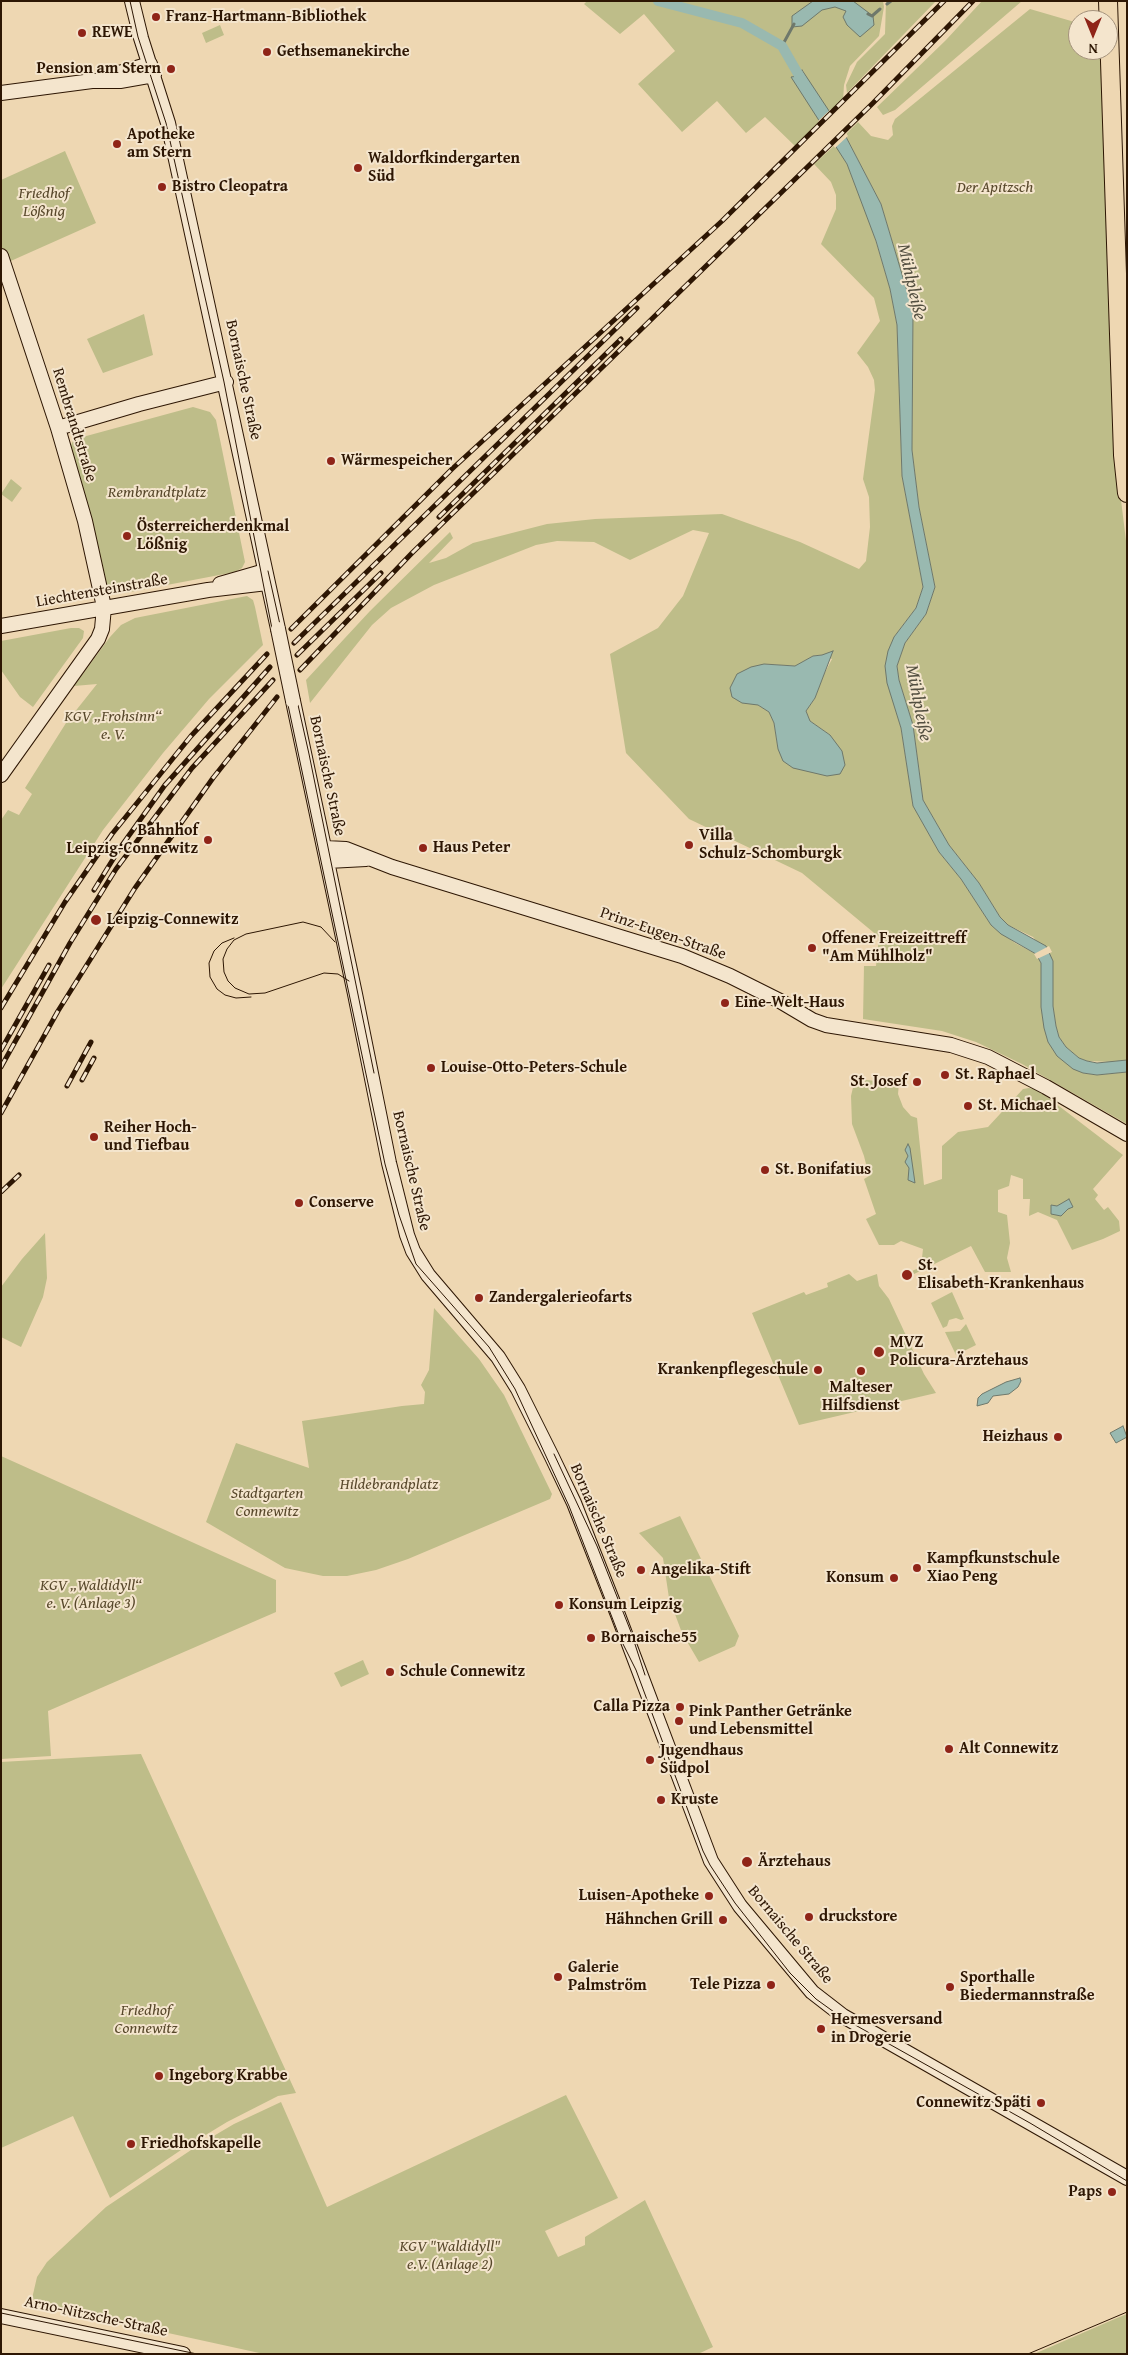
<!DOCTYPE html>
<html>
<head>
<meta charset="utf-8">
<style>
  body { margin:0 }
  #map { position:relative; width:1128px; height:2355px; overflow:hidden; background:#eed7b2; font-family:"Gentium Book Plus",serif }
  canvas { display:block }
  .frame { position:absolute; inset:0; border:2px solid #2d1603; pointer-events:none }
  .north { position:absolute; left:1068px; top:10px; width:50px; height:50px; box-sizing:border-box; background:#f4e5cd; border:1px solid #a4927c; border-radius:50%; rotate:180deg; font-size:14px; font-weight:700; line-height:20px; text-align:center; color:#2d1603 }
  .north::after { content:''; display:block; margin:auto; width:18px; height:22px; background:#8f2418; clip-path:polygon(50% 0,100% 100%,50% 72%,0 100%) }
</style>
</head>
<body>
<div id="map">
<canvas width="1128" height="2355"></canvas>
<div class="frame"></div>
<div class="north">N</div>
</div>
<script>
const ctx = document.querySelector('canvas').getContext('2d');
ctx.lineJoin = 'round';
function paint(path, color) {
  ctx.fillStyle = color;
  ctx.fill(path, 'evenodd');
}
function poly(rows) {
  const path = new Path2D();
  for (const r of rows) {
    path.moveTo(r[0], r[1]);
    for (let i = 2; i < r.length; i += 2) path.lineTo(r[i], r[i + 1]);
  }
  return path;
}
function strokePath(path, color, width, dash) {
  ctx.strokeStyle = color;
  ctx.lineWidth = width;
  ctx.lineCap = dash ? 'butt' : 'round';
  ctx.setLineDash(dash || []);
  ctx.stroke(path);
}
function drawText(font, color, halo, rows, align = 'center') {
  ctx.font = font + ' "Gentium Book Plus",serif';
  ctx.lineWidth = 4;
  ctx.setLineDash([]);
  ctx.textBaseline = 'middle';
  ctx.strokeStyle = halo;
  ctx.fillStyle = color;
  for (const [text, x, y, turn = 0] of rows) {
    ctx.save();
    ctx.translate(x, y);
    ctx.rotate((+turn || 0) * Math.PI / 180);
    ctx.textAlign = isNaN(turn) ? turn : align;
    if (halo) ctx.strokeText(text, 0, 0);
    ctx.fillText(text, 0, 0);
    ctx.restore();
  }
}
paint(poly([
  [587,1,883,1,884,7,879,36,850,66,844,85,843,101,796,147,765,117,746,133,717,101,682,132,638,84,675,51,644,14,620,34,584,4],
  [886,1,936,1,847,93,846,85,857,62,885,34],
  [982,1,1022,1,895,110,883,115,877,107,946,40],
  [1030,9,1078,23,1078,50,1102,50,1116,459,1127,549,1127,1060,1112,1062,1087,1061,1079,1058,1066,1047,1059,1037,1056,1026,1053,1006,1053,961,1033,937,1008,925,1000,917,979,883,949,845,923,800,913,725,899,680,897,666,905,643,926,614,935,587,919,507,912,450,913,311,881,204,845,135,858,122,871,136,888,140,893,135,892,126,895,119],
  [220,25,224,35,206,43,202,33],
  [836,144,847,164,871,225,890,289,897,325,902,476,923,587,916,608,894,637,895,706,901,728,913,805,939,852,961,879,991,925,1015,943,1036,954,1041,963,1041,1007,1048,1042,1083,1073,1097,1075,1127,1072,1127,1124,1022,1064,976,1042,942,1031,863,1019,864,966,876,966,879,937,802,873,689,819,626,753,610,654,658,628,683,596,709,533,693,530,630,560,594,542,557,541,536,545,434,585,391,608,372,625,310,703,306,680,370,611,450,532,453,538,429,563,446,558,473,543,547,524,595,519,722,514,800,542,859,569,866,561,870,527,869,497,863,479,875,390,874,380,868,367,857,353,880,321,874,298,821,244,836,209,836,195,831,182,814,164],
  [822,655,832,659,823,676,815,698,806,711,810,721,830,735,778,749,774,723,769,712,758,705,764,664,796,666,813,656],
  [65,151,96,223,4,264,1,256,1,180],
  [144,314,153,355,103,373,87,339],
  [193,407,210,412,216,420,245,562,242,568,235,572,125,593,110,591,106,584,70,447,73,441,79,438],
  [11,479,22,488,12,502,1,494],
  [247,596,253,600,255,607,263,645,209,699,163,753,103,830,1,989,1,820,8,810,19,815,32,794,25,788,66,723,97,684,74,686,110,637,121,625,135,618],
  [71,628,79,628,84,631,83,638,33,707,20,697,1,670,1,641],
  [855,1079,899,1083,898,1094,903,1107,911,1116,917,1118,924,1185,942,1179,942,1146,958,1132,988,1127,1023,1089,1029,1088,1038,1090,1123,1155,1093,1189,1098,1195,1095,1199,1104,1210,1108,1207,1119,1221,1120,1231,1103,1239,1072,1250,1057,1220,1038,1212,1029,1216,1030,1199,1023,1199,1023,1179,1011,1175,1009,1186,998,1190,998,1212,1007,1215,1010,1243,1007,1258,1011,1272,985,1272,971,1246,914,1274,912,1271,921,1267,923,1249,901,1241,894,1245,879,1245,866,1219,876,1214,864,1179,869,1176,864,1156,852,1124,851,1096],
  [45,1233,47,1278,43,1297,21,1347,1,1337,1,1287,22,1259],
  [849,1274,857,1281,877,1274,879,1286,889,1299,924,1374,936,1393,799,1425,752,1313,804,1292,806,1295,828,1287,827,1283],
  [952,1292,964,1319,961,1320,956,1318,949,1320,947,1326,943,1328,931,1303],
  [434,1308,479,1359,504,1395,552,1494,550,1499,408,1559,376,1570,347,1576,323,1576,285,1568,206,1522,236,1443,309,1468,302,1421,402,1406,424,1404,425,1392,421,1385,429,1370],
  [966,1324,976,1345,956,1355,945,1332,960,1331],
  [1,1456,276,1580,276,1612,48,1711,51,1756,1,1759],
  [680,1516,739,1636,735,1646,699,1662,682,1633,669,1598,663,1558,639,1533],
  [363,1660,369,1674,341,1687,334,1673],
  [141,1754,296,2093,278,2096,227,2122,181,2150,110,2198,73,2116,1,2148,1,1762],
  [566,2095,618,2198,545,2231,558,2257,585,2245,585,2237,645,2200,713,2347,698,2354,264,2354,31,2303,37,2277,47,2262,106,2207,200,2144,234,2124,281,2102,327,2207],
  [1127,2314,1127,2354,1034,2354,1117,2318]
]), '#bebd89');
const water = poly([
  [813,1,853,1,873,16,874,25,860,37,847,25,843,17,846,11,835,7,822,10,802,26,792,27,792,16,813,1],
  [802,70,845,135,881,204,913,311,912,450,919,507,935,587,926,614,905,643,897,666,899,680,913,725,923,800,949,845,979,883,1000,917,1008,925,1046,946,1053,961,1053,1006,1056,1026,1059,1037,1066,1047,1079,1058,1087,1061,1097,1063,1127,1060,1127,1072,1097,1075,1083,1073,1073,1069,1057,1056,1048,1042,1044,1028,1041,1007,1041,963,1036,954,1001,934,991,925,961,879,939,852,913,806,901,728,887,683,885,666,888,651,894,637,916,608,923,587,902,476,897,325,890,289,876,241,847,164,791,77,798,76,802,70],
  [833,651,815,698,806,711,810,721,830,735,842,751,845,765,840,774,827,776,793,768,783,761,778,749,774,723,769,712,758,705,742,703,732,697,730,688,737,674,751,667,764,664,795,666,813,656,822,655,833,651],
  [908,1144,910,1148,915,1183,908,1180,909,1168,905,1162,908,1156,905,1150,908,1144],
  [1069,1199,1073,1207,1068,1209,1061,1216,1051,1214,1051,1205,1057,1206,1069,1199],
  [1020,1378,1021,1381,1018,1387,1009,1394,993,1396,988,1403,977,1406,978,1398,982,1394,1006,1382,1020,1378],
  [1123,1426,1127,1437,1116,1443,1110,1433,1123,1426]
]);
paint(water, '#99b9b0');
strokePath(water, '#6e786b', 1);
paint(poly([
  [831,109,848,136,835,148,818,121],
  [1049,946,1052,952,1037,959,1034,954]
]), '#eed7b2');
strokePath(poly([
  [887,4,891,1],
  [868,14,872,16,880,9],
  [782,46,794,24]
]), '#6e786b', 3);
strokePath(poly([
  [658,1,742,23,782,46,805,86]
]), '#99b9b0', 10);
const secondary = poly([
  [132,1,141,38,168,123,278,629],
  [112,75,150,64],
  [1,93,92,81,120,81,154,75],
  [1,256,58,428,85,521,104,607,102,629,98,639,1,775],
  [58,428,139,404,226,382],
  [220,584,265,571],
  [1,626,208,590,267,583],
  [293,701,355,994,389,1163,407,1235,413,1251,428,1275,498,1357,518,1389,552,1457,574,1503,618,1615,711,1861,740,1906,812,1992,843,2016,1127,2178],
  [325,848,346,849,392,867,682,956,730,976,780,1001,812,1020,826,1025,951,1045,988,1057,1046,1087,1127,1134],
  [328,861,366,859],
  [1,2316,183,2354]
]);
const highway = poly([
  [1108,1,1123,455,1127,493]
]);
strokePath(secondary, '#2d1603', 16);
strokePath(highway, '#2d1603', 20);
strokePath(secondary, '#f4e5cd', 14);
strokePath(highway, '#eed7b2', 18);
strokePath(poly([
  [130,1,138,37,166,123,224,382,273,634,385,1164,399,1215,416,1264,489,1347,515,1389,569,1506,620,1638,636,1670,703,1851,710,1865,735,1903,790,1973,816,1999,841,2017,1030,2123,1127,2181],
  [268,571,309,754,374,1073],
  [234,938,222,943,214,951,209,963,210,977,217,989,225,995,236,998,251,997],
  [335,942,321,927,303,922,246,934,234,940,227,949,223,959,224,972,228,981,235,988,249,994,265,993,324,973,338,974,349,981],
  [554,1454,597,1546,631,1632,645,1675],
  [1,2313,197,2354],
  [1028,2354,1127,2312]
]), '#2d1603', 1);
const rail = poly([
  [439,517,621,339],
  [291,629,452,469,722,221,944,1],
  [294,643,637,308],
  [297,655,381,573],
  [300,670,412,553,873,103,973,1],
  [94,890,120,848,165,785,270,667],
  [1,1008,65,902,112,834,191,736,267,654],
  [1,1050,49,965],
  [1,1067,70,943,116,869,192,768,273,680],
  [82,1080,94,1058],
  [67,1086,91,1042],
  [1,1113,58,1011,135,888,213,778,277,697],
  [1,1192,19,1175]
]);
strokePath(rail, '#2d1603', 5);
strokePath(rail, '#f4e5cd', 3, [9]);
const secondaryBridge = poly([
  [278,629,293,701]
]);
strokePath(secondaryBridge, '#2d1603', 16, []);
strokePath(secondaryBridge, '#f4e5cd', 14);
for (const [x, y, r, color] of [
  [156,17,5,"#8f2418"],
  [82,33,5,"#8f2418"],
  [267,52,5,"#8f2418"],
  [171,69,5,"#8f2418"],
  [117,144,5,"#8f2418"],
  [358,168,5,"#8f2418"],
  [162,187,5,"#8f2418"],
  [331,461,5,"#8f2418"],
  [127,536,5,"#8f2418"],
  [208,840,5,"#8f2418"],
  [689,845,5,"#8f2418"],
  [423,848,5,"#8f2418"],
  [96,920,6,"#8f2418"],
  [812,948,5,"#8f2418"],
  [725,1003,5,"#8f2418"],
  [431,1068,5,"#8f2418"],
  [945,1075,5,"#8f2418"],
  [917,1082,5,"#8f2418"],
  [968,1106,5,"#8f2418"],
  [94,1137,5,"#8f2418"],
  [765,1170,5,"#8f2418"],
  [299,1203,5,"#8f2418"],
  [907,1275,6,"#8f2418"],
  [479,1298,5,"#8f2418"],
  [879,1352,6,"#8f2418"],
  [818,1370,5,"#8f2418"],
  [861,1371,5,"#8f2418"],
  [1058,1437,5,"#8f2418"],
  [917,1568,5,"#8f2418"],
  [641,1570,5,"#8f2418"],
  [894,1578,5,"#8f2418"],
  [559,1605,5,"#8f2418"],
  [591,1638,5,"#8f2418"],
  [390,1672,5,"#8f2418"],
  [680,1707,5,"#8f2418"],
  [679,1721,5,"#8f2418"],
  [949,1749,5,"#8f2418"],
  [650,1760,5,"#8f2418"],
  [661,1800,5,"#8f2418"],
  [747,1862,6,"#8f2418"],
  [709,1896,5,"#8f2418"],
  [809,1917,5,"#8f2418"],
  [723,1920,5,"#8f2418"],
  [558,1977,5,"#8f2418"],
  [771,1985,5,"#8f2418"],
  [950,1987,5,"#8f2418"],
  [821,2029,5,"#8f2418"],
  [159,2076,5,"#8f2418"],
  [1041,2103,5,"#8f2418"],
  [131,2144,5,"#8f2418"],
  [1112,2192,5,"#8f2418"]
]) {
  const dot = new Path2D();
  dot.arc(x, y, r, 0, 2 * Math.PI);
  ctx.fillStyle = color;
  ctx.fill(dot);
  strokePath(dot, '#f4e5cd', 2);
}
drawText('bold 16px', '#2d1603', '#f4e5cd', [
  ["Franz-Hartmann-Bibliothek",166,17],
  ["REWE",92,33],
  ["Gethsemanekirche",277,52],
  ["Pension am Stern",161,69,"right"],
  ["Apotheke",127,135],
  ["am Stern",127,153],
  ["Waldorfkindergarten",368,159],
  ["Süd",368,177],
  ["Bistro Cleopatra",172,187],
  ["Wärmespeicher",341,461],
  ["Österreicherdenkmal",137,527],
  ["Lößnig",137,545],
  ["Bahnhof",198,831,"right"],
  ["Leipzig-Connewitz",198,849,"right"],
  ["Villa",699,836],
  ["Schulz-Schomburgk",699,854],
  ["Haus Peter",433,848],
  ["Leipzig-Connewitz",107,920],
  ["Offener Freizeittreff",822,939],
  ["\"Am Mühlholz\"",822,957],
  ["Eine-Welt-Haus",735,1003],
  ["Louise-Otto-Peters-Schule",441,1068],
  ["St. Raphael",955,1075],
  ["St. Josef",907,1082,"right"],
  ["St. Michael",978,1106],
  ["Reiher Hoch-",104,1128],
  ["und Tiefbau",104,1146],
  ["St. Bonifatius",775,1170],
  ["Conserve",309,1203],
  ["St.",918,1266],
  ["Elisabeth-Krankenhaus",918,1284],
  ["Zandergalerieofarts",489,1298],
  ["MVZ",890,1343],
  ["Policura-Ärztehaus",890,1361],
  ["Krankenpflegeschule",808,1370,"right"],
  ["Malteser",861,1388,"center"],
  ["Hilfsdienst",861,1406,"center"],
  ["Heizhaus",1048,1437,"right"],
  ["Kampfkunstschule",927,1559],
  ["Xiao Peng",927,1577],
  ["Angelika-Stift",651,1570],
  ["Konsum",884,1578,"right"],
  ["Konsum Leipzig",569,1605],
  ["Bornaische55",601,1638],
  ["Schule Connewitz",400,1672],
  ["Calla Pizza",670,1707,"right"],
  ["Pink Panther Getränke",689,1712],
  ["und Lebensmittel",689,1730],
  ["Alt Connewitz",959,1749],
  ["Jugendhaus",660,1751],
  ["Südpol",660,1769],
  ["Kruste",671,1800],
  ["Ärztehaus",758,1862],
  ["Luisen-Apotheke",699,1896,"right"],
  ["druckstore",819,1917],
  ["Hähnchen Grill",713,1920,"right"],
  ["Galerie",568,1968],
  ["Palmström",568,1986],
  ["Sporthalle",960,1978],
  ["Biedermannstraße",960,1996],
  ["Tele Pizza",761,1985,"right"],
  ["Hermesversand",831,2020],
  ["in Drogerie",831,2038],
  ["Ingeborg Krabbe",169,2076],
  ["Connewitz Späti",1031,2103,"right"],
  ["Friedhofskapelle",141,2144],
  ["Paps",1102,2192,"right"]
], 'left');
drawText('italic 16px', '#58482b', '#f4e5cd', [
  ["Der Apitzsch",995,188],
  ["Friedhof",44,194],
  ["Lößnig",44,212],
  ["Rembrandtplatz",157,493],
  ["KGV „Frohsinn“",113,717],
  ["e. V.",113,735],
  ["Hildebrandplatz",389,1485],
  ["Stadtgarten",267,1494],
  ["Connewitz",267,1512],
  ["KGV „Waldidyll“",91,1586],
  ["e. V. (Anlage 3)",91,1604],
  ["Friedhof",146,2011],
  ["Connewitz",146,2029],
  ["KGV \"Waldidyll\"",450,2247],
  ["e.V. (Anlage 2)",450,2265]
]);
drawText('16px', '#2d1603', '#f4e5cd', [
  ["Bornaische Straße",243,380,78],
  ["Rembrandtstraße",74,425,73],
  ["Liechtensteinstraße",102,591,-10],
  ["Bornaische Straße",327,776,78],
  ["Prinz-Eugen-Straße",663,934,19],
  ["Bornaische Straße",411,1171,77],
  ["Bornaische Straße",598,1521,67],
  ["Bornaische Straße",790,1935,50],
  ["Arno-Nitzsche-Straße",96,2317,12]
]);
drawText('italic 18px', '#534f40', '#f4e5cd', [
  ["Mühlpleiße",911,282,77],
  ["Mühlpleiße",918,703,79]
]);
</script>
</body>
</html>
